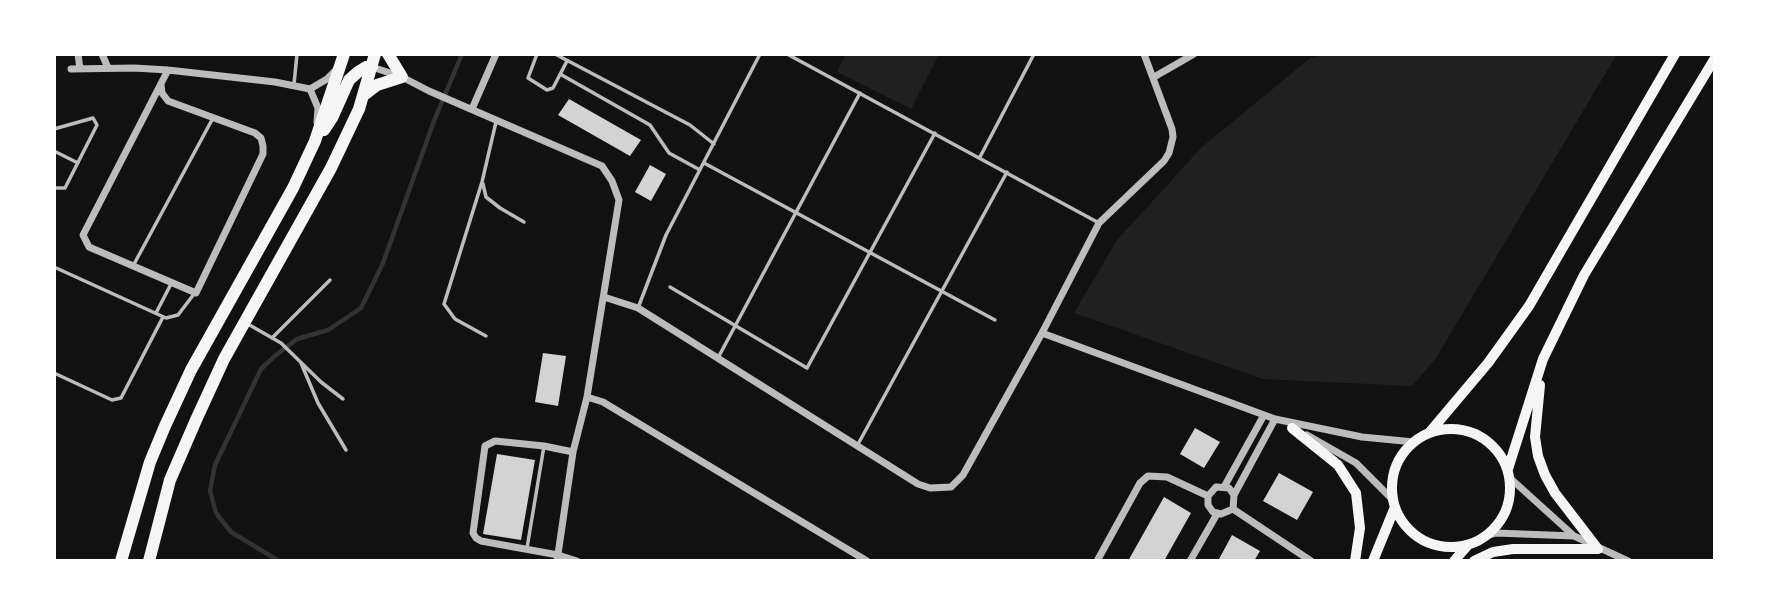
<!DOCTYPE html>
<html>
<head>
<meta charset="utf-8">
<style>
  body { margin:0 }
  #map { position:relative; width:1769px; height:615px; overflow:hidden; background:#111; font-family:"Nunito Sans",sans-serif }
  canvas { display:block }
  .frame { position:absolute; inset:0; border:56px solid #fff; pointer-events:none }
</style>
</head>
<body>
<div id="map">
<canvas width="1769" height="615"></canvas>
<div class="frame"></div>
</div>
<script>
const ctx = document.querySelector('canvas').getContext('2d');
ctx.lineJoin = 'round';
function paint(path, color) {
  ctx.fillStyle = color;
  ctx.fill(path, 'evenodd');
}
function poly(rows) {
  const path = new Path2D();
  for (const r of rows) {
    if (r.length === 3) {
      path.moveTo(r[0] + r[2], r[1]);
      path.arc(r[0], r[1], r[2], 0, 2 * Math.PI);
      continue;
    }
    path.moveTo(r[0], r[1]);
    for (let i = 2; i < r.length; i += 2) path.lineTo(r[i], r[i + 1]);
  }
  return path;
}
function strokePath(path, color, width, dash) {
  ctx.strokeStyle = color;
  ctx.lineWidth = width;
  ctx.lineCap = dash ? 'butt' : 'round';
  ctx.setLineDash(dash || []);
  ctx.stroke(path);
}
paint(poly([
  [846,54,939,54,911,109,837,72],
  [1326,54,1617,54,1436,358,1412,386,1263,379,1074,313,1117,240,1202,147,1309,59]
]), '#202020');
strokePath(poly([
  [279,561,231,532,216,513,210,491,215,465,261,369,276,355,297,339,328,330,361,308,383,263,434,121,462,54]
]), '#333', 4.5);
paint(poly([
  [569,99,641,140,630,156,558,115],
  [650,165,666,174,651,201,635,192],
  [543,353,566,356,558,406,535,402],
  [1195,428,1220,442,1204,468,1180,454],
  [497,454,535,460,521,540,483,534],
  [1279,473,1313,492,1297,520,1263,501],
  [1164,497,1191,513,1164,561,1128,561],
  [1232,535,1260,551,1254,561,1218,561]
]), '#d3d3d3');
strokePath(poly([
  [537,54,528,78,547,90,553,88,567,61],
  [555,54,690,125,714,144],
  [787,54,1099,223],
  [560,74,650,125,669,153,700,170],
  [294,84,297,54],
  [54,129,93,118,97,125,65,188,54,188],
  [54,151,78,163],
  [980,157,1034,54],
  [704,163,995,320],
  [483,184,486,197,500,208,524,222],
  [133,266,213,118],
  [54,267,166,318,178,315,194,294],
  [670,287,807,368,935,133],
  [638,308,666,235,760,54],
  [156,313,171,284],
  [246,323,281,343,321,382,343,399],
  [486,336,455,319,444,304,482,182,496,122],
  [272,338,330,280],
  [719,356,860,93],
  [301,363,318,403,346,450],
  [54,373,112,400,121,398,163,317],
  [857,446,1007,172],
  [527,548,544,446]
]), '#bcbcbc', 3.5);
strokePath(poly([
  [78,54,80,69],
  [102,54,108,68],
  [372,67,402,77,429,91,602,166,612,181,619,200,587,397,573,452,557,561],
  [71,69,134,68,168,70,275,82,310,89],
  [1154,77,1194,54],
  [161,85,162,93,168,101,255,133,261,138,263,146,263,154,196,293,89,247,83,235,168,70],
  [310,89,318,108,317,122],
  [310,89,327,79,335,71],
  [472,109,496,54],
  [604,297,638,308,918,484,930,488,951,487,963,475,1042,333,1099,223,1164,161,1169,153,1173,137,1172,129,1144,54],
  [1042,333,1275,419,1362,437,1414,442],
  [587,397,603,402,867,561],
  [1307,435,1356,463,1393,500],
  [573,452,544,446,495,441,485,446,473,533,476,538,481,541,558,555,577,561],
  [1510,478,1574,536],
  [1224,487,1264,415],
  [1234,495,1229,488,1216,487,1208,496,1208,505,1213,512,1221,514,1233,509,1234,495,1275,419],
  [1233,509,1311,561],
  [1486,536,1496,533,1574,536,1628,561],
  [1097,561,1140,483,1148,476,1167,477,1208,496],
  [1190,561,1217,514]
]), '#bcbcbc', 7);
strokePath(poly([
  [1540,385,1535,437,1538,456,1545,475,1555,493,1598,549],
  [1292,428,1338,465,1356,493,1360,528,1355,561],
  [1451,488,59],
  [1429,433,1488,363,1529,306,1675,54],
  [1508,469,1543,359,1584,275,1715,58],
  [1373,561,1395,507],
  [1454,561,1468,545],
  [1474,561,1493,552,1513,549,1598,549]
]), '#f5f5f5', 10);
strokePath(poly([
  [364,95,377,85,402,77,388,54],
  [324,130,332,118,349,80,358,72,366,67,372,67],
  [121,561,150,462,165,426,191,370,293,188,315,141,344,54],
  [149,561,170,480,196,420,224,359,331,168,359,109,375,54]
]), '#f5f5f5', 12);
</script>
</body>
</html>
